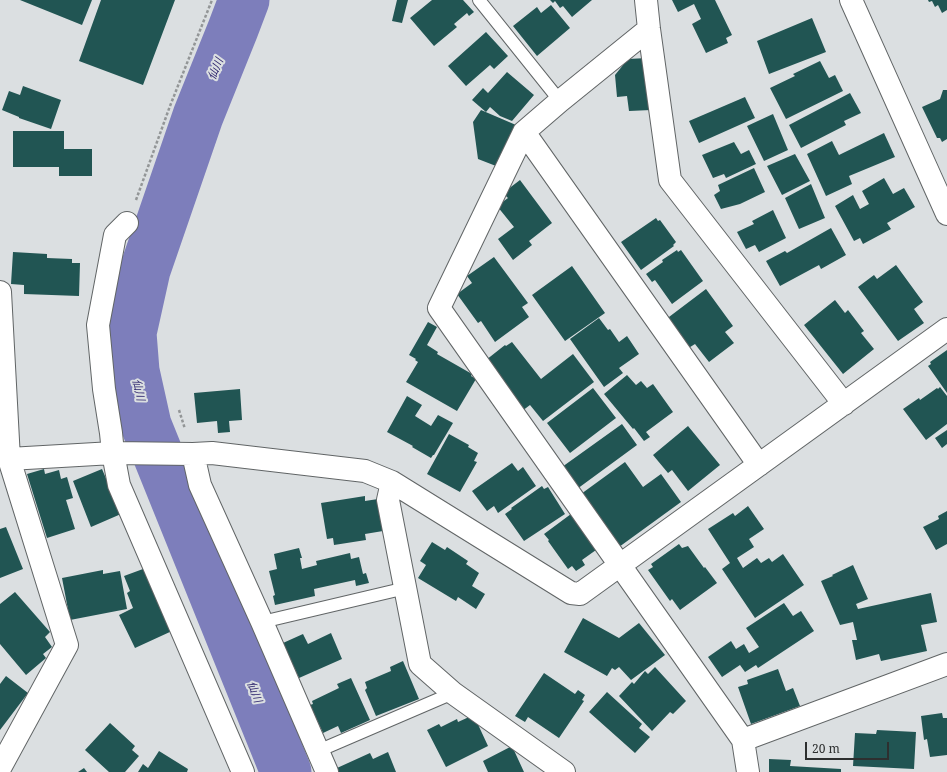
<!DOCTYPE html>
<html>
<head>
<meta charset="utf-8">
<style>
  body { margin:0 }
  #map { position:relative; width:947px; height:772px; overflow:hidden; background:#dbdfe1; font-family:"Noto Serif",serif }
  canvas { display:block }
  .scale { position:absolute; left:805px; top:742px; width:84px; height:18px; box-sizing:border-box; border:2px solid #2d2f2f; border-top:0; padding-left:5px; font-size:12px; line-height:14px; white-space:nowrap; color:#2d2f2f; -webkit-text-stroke:3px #dbdfe1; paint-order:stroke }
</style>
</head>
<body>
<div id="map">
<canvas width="947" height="772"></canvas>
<div class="scale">20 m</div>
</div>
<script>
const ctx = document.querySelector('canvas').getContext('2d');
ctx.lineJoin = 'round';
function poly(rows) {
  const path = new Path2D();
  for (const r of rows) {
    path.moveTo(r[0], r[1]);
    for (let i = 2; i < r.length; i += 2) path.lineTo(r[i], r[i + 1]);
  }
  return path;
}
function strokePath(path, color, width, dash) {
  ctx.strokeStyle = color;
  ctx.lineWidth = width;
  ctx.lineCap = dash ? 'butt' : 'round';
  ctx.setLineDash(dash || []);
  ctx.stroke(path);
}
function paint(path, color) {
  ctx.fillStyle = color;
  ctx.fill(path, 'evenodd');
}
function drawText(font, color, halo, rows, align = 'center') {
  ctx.font = font + ' "Noto Serif","Noto Sans JP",serif';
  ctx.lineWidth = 4;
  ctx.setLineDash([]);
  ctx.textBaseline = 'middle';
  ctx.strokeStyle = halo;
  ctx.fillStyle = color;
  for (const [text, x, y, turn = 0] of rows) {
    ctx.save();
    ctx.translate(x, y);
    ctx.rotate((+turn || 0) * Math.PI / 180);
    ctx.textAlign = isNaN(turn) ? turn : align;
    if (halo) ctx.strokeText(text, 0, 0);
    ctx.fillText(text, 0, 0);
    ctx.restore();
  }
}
strokePath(poly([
  [244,0,233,29,198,116,145,270,131,333,134,371,146,425,286,772]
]), '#7d7ebb', 51);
paint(poly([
  [20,0,92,0,82,25],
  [101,0,175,0,143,85,79,61],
  [397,0,408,0,402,23,392,21],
  [432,0,463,0,474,12,469,16,467,13,454,24,457,27,434,46,410,18],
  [550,0,592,0,572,17,563,6,560,8,555,1,553,3],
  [672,0,715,0,732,35,726,38,728,43,706,53,692,24,701,19,694,4,678,12],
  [928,0,947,0,947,10,942,13,938,5,935,7,932,1,929,2],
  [551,5,570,28,537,56,513,26,537,7,541,13],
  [812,18,826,52,769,74,757,41],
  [486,32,508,56,494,69,490,65,466,86,448,66],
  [647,58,651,110,629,111,627,96,617,97,615,75,628,59],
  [820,61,829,78,835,75,843,91,786,119,770,88,795,76,793,74],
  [507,72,534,95,512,121,500,116,490,107,486,112,472,100,483,88,488,93],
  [23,86,61,100,51,129,19,118,19,117,2,110,9,91,20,95],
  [943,90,947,90,947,139,942,142,940,138,937,138,922,107,940,99],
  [850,93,861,113,844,121,846,125,801,148,789,125],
  [745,97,755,118,699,143,689,121],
  [481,110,516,125,496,166,478,159,473,122],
  [773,114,788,150,764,161,747,126],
  [13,131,64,131,64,149,92,149,92,176,59,176,59,167,13,167],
  [884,133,895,157,849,176,852,184,826,196,807,154,832,141,839,155],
  [734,142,741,154,749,150,756,164,726,178,724,174,713,178,702,155],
  [795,154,810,181,782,195,767,166],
  [754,168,765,192,740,204,721,209,714,195,720,191,718,185],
  [884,178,893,194,904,188,915,207,887,223,891,229,863,244,860,238,854,241,835,206,853,195,860,209,869,204,862,191],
  [520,180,552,223,529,241,532,245,513,260,498,239,514,227,497,206,508,198,503,193],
  [811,184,825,218,799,229,785,198],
  [773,210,786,238,759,252,755,245,746,249,737,232,754,224,752,221],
  [656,218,658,221,660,220,676,242,673,245,674,246,641,270,621,242],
  [831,228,846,255,821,269,819,265,780,286,766,261,785,251,787,253],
  [677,250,678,252,681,250,703,281,672,304,655,280,652,282,646,274,663,262,662,260],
  [13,252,47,254,47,258,72,259,72,263,80,263,79,296,24,294,24,285,11,284],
  [494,257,528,303,522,307,529,317,495,342,481,321,478,323,457,294,472,283,467,276],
  [896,265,923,302,914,309,924,323,898,341,858,287,874,275,877,279],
  [572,266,605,313,565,341,532,295],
  [706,289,733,326,725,332,734,343,709,362,695,344,687,349,665,320],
  [835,300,845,313,848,310,864,331,861,333,874,349,843,374,804,325],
  [599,318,608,330,610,329,619,342,627,336,639,354,619,368,623,373,604,387,570,339],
  [428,322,437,327,427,345,438,352,437,354,472,374,471,376,476,379,457,411,406,382,418,362,415,360,416,359,409,355],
  [512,342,541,379,573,354,594,382,543,421,530,405,522,411,486,360,505,345,506,346],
  [947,350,947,393,928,366,931,364,930,362],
  [627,375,636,385,641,381,647,388,653,384,673,412,646,432,650,437,644,441,634,428,633,429,604,394],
  [940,387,947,396,947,424,926,440,903,409,919,398,920,400,937,388,938,389],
  [593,388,616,418,570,453,547,423],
  [240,389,242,420,229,421,230,432,218,433,217,421,197,423,194,393],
  [407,396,422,405,415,416,431,426,438,415,453,423,434,455,433,455,431,458,412,447,413,446,387,432],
  [622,424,637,445,577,489,562,467],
  [688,426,720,465,688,491,672,470,668,473,653,455],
  [947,430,947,444,942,448,935,438],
  [449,434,469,445,468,447,478,453,474,461,477,462,460,492,427,474],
  [625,462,643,487,661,474,681,502,619,547,581,494],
  [512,463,518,471,523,467,536,486,498,513,494,506,487,511,472,491],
  [44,469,45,474,59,470,61,479,67,477,73,498,66,500,75,529,47,538,27,474],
  [102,469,121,514,91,527,73,481],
  [542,486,544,489,548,487,565,514,524,541,505,514,512,509,511,508],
  [365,496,365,501,378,499,383,531,365,534,366,540,334,545,333,538,327,539,321,503],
  [748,506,764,529,749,539,754,547,737,558,743,568,757,558,761,563,769,558,772,562,783,554,804,585,755,618,722,569,730,563,708,529,733,513,735,516],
  [947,511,947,544,936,550,923,527,939,519,938,516],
  [571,514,596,550,582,560,585,565,576,571,572,566,568,569,548,541,549,540,544,534],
  [6,527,23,569,0,578,0,529],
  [432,542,445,550,447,547,468,561,466,564,479,573,472,586,485,594,476,609,458,597,456,601,418,578,426,565,420,561],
  [679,544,682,548,688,546,704,568,705,567,717,583,680,610,672,599,670,601,648,570,653,567,651,564],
  [299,548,302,558,300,558,302,569,317,565,316,561,350,553,351,559,359,557,363,574,366,573,369,583,356,586,355,580,314,589,315,596,275,605,273,596,275,595,269,571,277,569,274,554],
  [853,565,868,599,856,604,858,609,931,593,937,622,921,625,927,651,881,661,879,654,856,660,852,640,857,640,853,622,840,625,821,581,833,576,832,575],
  [143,569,172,631,135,648,119,615,133,608,127,593,130,591,124,576],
  [103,570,103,574,120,571,127,609,70,620,62,578],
  [15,592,50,632,45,637,52,647,43,654,46,658,26,675,0,644,0,604],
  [784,603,793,616,801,611,814,631,758,668,756,665,745,672,740,665,722,677,708,657,731,641,736,649,744,644,749,653,759,647,746,628],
  [583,618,619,638,639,623,665,655,631,680,619,667,615,670,612,668,607,676,564,652],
  [331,633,342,659,299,678,283,643,303,634,308,644],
  [403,661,419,699,376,716,365,690,367,688,365,682,391,671,390,667],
  [655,667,686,701,673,714,670,712,652,731,619,696,632,682,634,684,645,671,648,674],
  [778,669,786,691,793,688,800,706,751,724,738,687,748,684,747,680],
  [544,673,575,694,578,690,585,695,582,700,584,701,559,738,528,717,525,722,515,716],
  [6,676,28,693,0,730,0,684],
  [351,678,370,720,341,733,338,726,323,733,310,705,313,704,312,701,339,688,337,684],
  [607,692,642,724,639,728,650,737,635,753,589,712],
  [942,713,943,718,947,718,947,755,930,757,927,739,924,740,921,716],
  [469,717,475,718,488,746,446,767,427,730,439,724,441,727,457,719,458,722],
  [110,723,135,746,132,750,139,756,125,772,109,772,85,750],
  [877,730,916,732,914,769,853,766,855,733,876,734],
  [512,746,524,772,488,772,483,761],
  [159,751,188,769,187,772,138,772,143,764,148,768],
  [388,752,396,772,339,772,337,768,370,753,373,759],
  [769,759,791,760,790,766,841,769,841,772,769,772],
  [84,768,87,772,78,772]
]), '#215553');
const lane = poly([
  [479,0,560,101],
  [262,622,406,588],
  [318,751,453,693]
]);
const street = poly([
  [646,0,649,29,670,180,844,404],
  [851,0,947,214],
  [649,29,560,101,524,132,439,308,743,740,748,772],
  [524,132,759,465],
  [127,223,115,235,98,325,104,389,111,433,113,453,119,485,243,772],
  [0,292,9,459,67,645,0,768],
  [193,454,200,485,262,622,327,772],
  [9,459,113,453,193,454,212,453,365,471,392,482,571,593,580,594,947,329],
  [392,482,388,500,420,664,453,693,564,772],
  [743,740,947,664]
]);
strokePath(lane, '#616566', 14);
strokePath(street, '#616566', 24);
strokePath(poly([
  [136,200,170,106,212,0],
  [179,410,185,429]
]), '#939697', 2.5, [3, 2]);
strokePath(lane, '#fff', 12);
strokePath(street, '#fff', 22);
drawText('italic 11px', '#2d246d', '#dbdfe1', [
  ["仙川",216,69,-68],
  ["仙川",138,390,77],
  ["仙川",254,692,68]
]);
</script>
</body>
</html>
